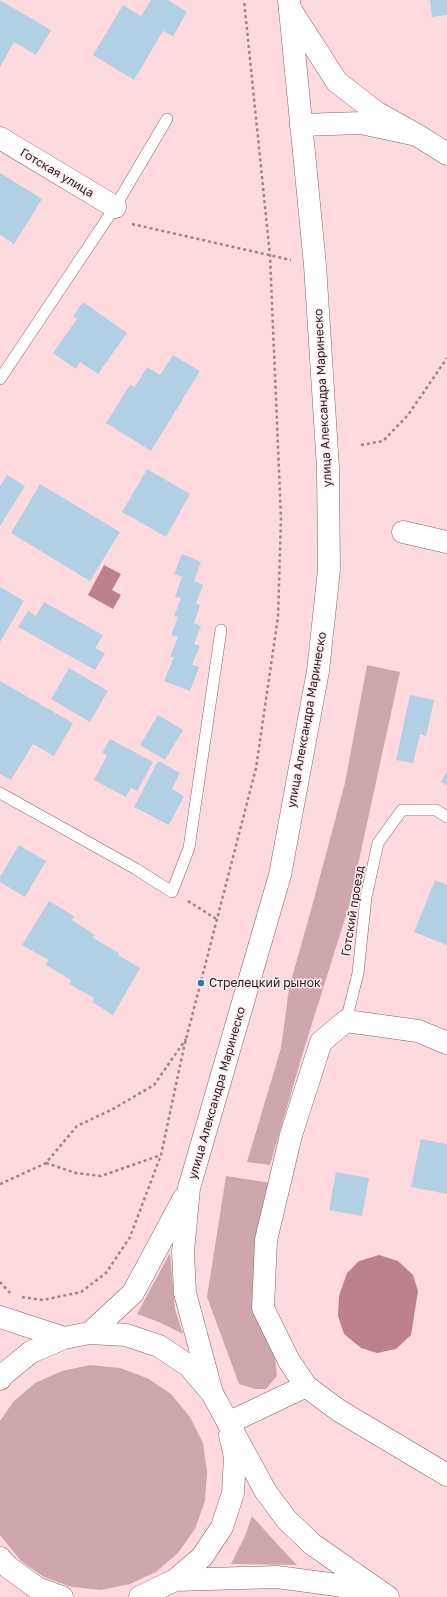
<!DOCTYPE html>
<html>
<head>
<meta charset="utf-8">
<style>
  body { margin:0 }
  canvas { display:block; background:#fed9de }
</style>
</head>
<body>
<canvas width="447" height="1597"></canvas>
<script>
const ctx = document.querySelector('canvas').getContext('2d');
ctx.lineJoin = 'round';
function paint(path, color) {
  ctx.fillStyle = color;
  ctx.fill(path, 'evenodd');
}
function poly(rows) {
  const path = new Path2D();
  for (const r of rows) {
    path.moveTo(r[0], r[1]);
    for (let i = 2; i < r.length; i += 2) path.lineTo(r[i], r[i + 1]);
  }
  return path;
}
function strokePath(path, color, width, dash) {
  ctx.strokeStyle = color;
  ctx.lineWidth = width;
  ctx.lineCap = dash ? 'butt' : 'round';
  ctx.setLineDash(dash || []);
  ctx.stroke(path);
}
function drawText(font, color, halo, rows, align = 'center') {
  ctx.font = font + ' "Golos Text",sans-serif';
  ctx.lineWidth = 3;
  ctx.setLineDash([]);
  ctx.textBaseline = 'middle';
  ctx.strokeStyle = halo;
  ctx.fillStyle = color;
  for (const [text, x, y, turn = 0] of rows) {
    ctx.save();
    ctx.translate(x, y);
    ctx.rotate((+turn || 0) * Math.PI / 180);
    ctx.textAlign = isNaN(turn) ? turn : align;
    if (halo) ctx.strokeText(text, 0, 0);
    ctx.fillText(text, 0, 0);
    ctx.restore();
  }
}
paint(poly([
  [367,665,400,672,349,906,304,1049,270,1165,247,1162,281,1048,289,988,311,910,345,783],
  [226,1176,271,1183,254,1296,275,1356,277,1376,266,1389,255,1389,239,1384,207,1297],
  [170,1253,175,1309,183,1334,159,1322,137,1314],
  [90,1365,120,1368,147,1378,171,1394,190,1417,203,1443,207,1472,205,1501,195,1529,178,1553,156,1572,130,1584,101,1590,72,1587,44,1577,21,1561,0,1535,0,1421,13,1402,35,1383,62,1371],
  [252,1516,280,1547,297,1565,231,1564,245,1536]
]), '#cea7ac');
paint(poly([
  [104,565,121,574,112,590,121,595,113,609,88,595],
  [379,1255,398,1261,413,1275,418,1291,411,1335,396,1349,377,1353,361,1348,344,1334,338,1316,339,1296,347,1273,359,1261]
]), '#bc818a');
paint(poly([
  [0,0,51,30,36,55,14,42,0,67],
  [151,0,168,0,187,12,173,36,163,31,134,80,93,55,123,5,141,16],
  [430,0,447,0,447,15,432,17],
  [0,173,42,199,14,244,0,235],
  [83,302,127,333,98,374,80,362,76,369,53,353,77,319,73,316],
  [173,355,200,371,151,451,106,423,130,385,135,387,147,367,160,375],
  [147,469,190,494,166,537,122,512],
  [7,475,25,486,0,526,0,486],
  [40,484,120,532,90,581,11,533],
  [182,554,201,562,194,581,203,585,196,604,200,605,194,623,201,626,194,644,200,646,192,665,199,667,190,691,164,681,174,657,170,657,178,637,171,635,178,617,174,616,181,598,175,597,182,577,174,574],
  [0,587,24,601,0,642],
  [44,602,103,635,95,648,105,653,95,670,18,627,28,611,36,616],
  [69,668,108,691,90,722,51,699],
  [0,681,73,723,54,756,33,744,11,780,0,774],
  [410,695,434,700,426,736,420,734,413,763,396,760],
  [158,715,183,730,165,760,140,745],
  [110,739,153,762,137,791,131,788,126,797,94,780,107,755,102,753],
  [158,761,180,773,172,789,184,796,169,825,134,807],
  [447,770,447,785,441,782],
  [19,845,46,861,25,897,0,882,0,877],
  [435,880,447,885,447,945,414,932],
  [49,901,74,916,72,920,95,935,93,938,119,953,118,955,140,968,113,1015,92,1002,94,998,69,984,71,980,46,965,48,960,22,945],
  [421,1139,447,1144,447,1194,411,1187],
  [336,1172,369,1178,362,1216,329,1210]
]), '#b2d0e3');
const service = poly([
  [0,379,115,207,167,119],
  [0,793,136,869,172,892,189,848,221,630],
  [346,1021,358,973,366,897,378,843,402,810,436,810,447,817]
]);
const minor = poly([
  [290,9,337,82,376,112,417,135],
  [301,125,361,123,417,135,447,154],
  [0,138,115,207],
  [403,532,447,542],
  [447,1043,418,1031,346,1021,321,1042,291,1135,266,1240,263,1308,289,1361,306,1386,338,1410,447,1475],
  [228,1423,306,1386]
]);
const secondary = poly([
  [0,1317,64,1338],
  [90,1333,133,1293,184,1198],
  [0,1379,4,1374,31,1352,64,1338,90,1333,126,1335,159,1346,189,1366,212,1393,266,1492,286,1519,312,1544,388,1597],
  [212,1393,185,1293,183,1252,189,1188,280,875,318,671,329,570,328,468,315,265,289,0],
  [0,1558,8,1567,37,1588,62,1597],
  [175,1580,277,1577,337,1585,377,1594],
  [140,1597,175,1580,202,1557,222,1527,233,1493,235,1457,230,1435]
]);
strokePath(service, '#85656a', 12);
strokePath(minor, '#85656a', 23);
strokePath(secondary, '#85656a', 23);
strokePath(poly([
  [132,224,291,260],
  [361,445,383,441,408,415,447,358],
  [188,901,218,920],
  [46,1163,76,1173,101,1176,161,1155],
  [0,1184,46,1163,77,1126,113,1109,154,1085,186,1039],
  [0,1282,12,1295],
  [22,1297,43,1300,81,1292,106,1273,130,1237,161,1155,184,1047,256,768,278,617,281,518,270,256,244,0]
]), '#a08689', 2.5, [3, 3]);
strokePath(service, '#fff', 11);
strokePath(minor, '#fff', 22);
strokePath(secondary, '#fff', 22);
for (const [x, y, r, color] of [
  [201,983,4,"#237caa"]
]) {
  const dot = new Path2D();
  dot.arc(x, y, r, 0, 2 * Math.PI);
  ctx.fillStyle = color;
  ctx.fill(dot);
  strokePath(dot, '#fcedef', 1.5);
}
drawText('12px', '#2d2022', '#fcedef', [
  ["Готская улица",57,173,31],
  ["улица Александра Маринеско",323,398,-93],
  ["улица Александра Маринеско",307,720,-80],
  ["Готский проезд",353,911,-81],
  ["улица Александра Маринеско",217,1093,-74]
]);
drawText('12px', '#2d2022', '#fcedef', [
  ["Стрелецкий рынок",209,983]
], 'left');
</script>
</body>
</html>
